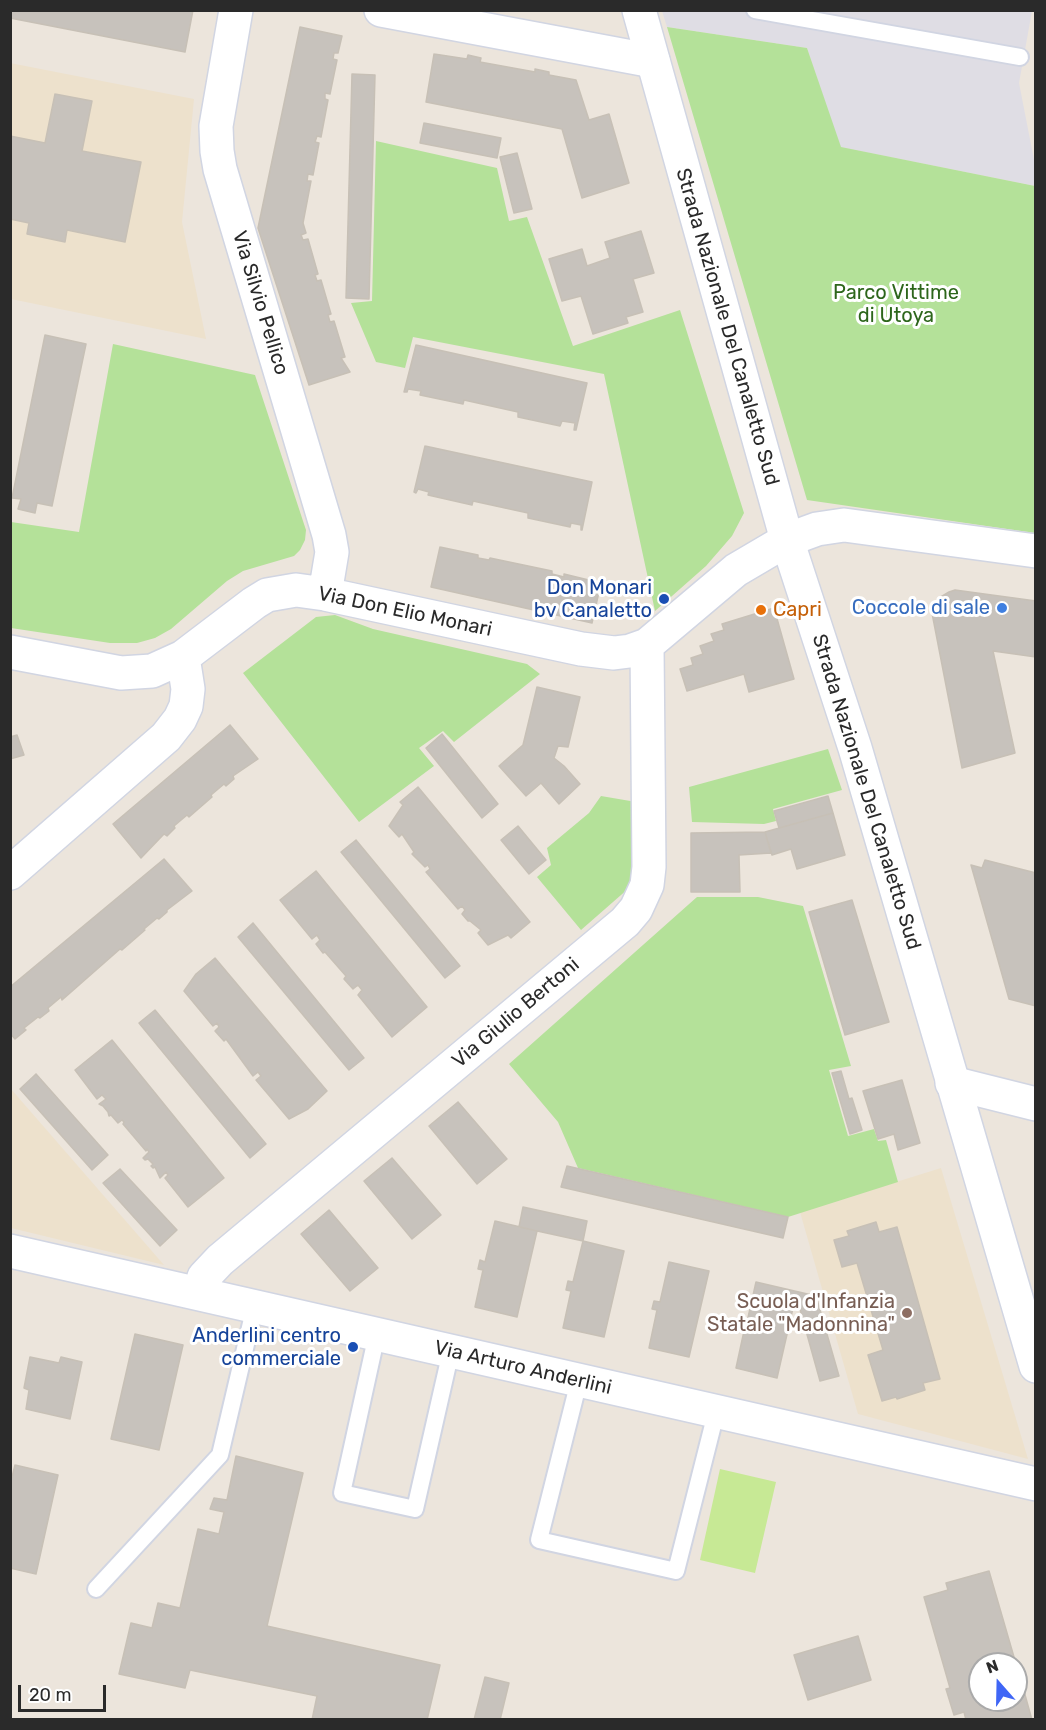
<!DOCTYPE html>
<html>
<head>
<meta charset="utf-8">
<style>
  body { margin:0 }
  #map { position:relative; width:1046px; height:1730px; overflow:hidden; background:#ece5dc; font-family:Rubik,sans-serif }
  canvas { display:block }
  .frame { position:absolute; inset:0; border:12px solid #2a2a2a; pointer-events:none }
  .north { position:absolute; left:968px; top:1652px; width:60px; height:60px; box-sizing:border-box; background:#fff; border:2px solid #aaa; border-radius:50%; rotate:340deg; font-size:16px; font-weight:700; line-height:24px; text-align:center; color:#2a2a2a }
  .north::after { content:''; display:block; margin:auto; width:21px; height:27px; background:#3f66f6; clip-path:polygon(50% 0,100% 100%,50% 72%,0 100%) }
  .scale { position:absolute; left:18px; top:1685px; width:88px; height:27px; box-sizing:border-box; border:3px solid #2a2a2a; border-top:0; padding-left:8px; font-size:18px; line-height:21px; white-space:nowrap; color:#2a2a2a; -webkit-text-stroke:4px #fff; paint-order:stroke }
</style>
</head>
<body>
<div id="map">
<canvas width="1046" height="1730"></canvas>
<div class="frame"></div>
<div class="north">N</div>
<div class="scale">20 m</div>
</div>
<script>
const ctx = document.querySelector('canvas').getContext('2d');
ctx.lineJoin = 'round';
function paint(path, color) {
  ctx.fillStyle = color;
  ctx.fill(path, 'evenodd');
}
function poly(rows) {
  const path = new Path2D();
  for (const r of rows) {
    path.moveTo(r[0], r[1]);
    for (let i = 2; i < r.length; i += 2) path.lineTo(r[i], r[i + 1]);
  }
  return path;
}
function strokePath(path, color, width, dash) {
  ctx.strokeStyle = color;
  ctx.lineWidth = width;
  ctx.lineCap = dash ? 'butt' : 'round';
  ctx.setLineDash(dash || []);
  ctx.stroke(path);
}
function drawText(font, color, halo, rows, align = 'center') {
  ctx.font = font + ' Rubik,sans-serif';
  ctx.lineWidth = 6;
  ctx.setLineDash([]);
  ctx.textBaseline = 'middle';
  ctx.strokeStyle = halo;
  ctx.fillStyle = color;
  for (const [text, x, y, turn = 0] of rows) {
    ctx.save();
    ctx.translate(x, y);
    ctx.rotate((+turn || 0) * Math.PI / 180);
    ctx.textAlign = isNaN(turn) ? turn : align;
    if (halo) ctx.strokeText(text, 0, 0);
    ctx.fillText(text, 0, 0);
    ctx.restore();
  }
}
paint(poly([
  [662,11,1032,11,1019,83,1035,165,1035,186,840,147,807,48,667,27]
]), '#dfdde4');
paint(poly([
  [10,63,194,99,182,222,206,339,11,299],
  [11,1089,164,1265,11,1228],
  [941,1168,1028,1459,858,1414,800,1212]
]), '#ede1cc');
paint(poly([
  [667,27,807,48,841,147,1035,186,1035,533,807,500],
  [376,141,497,168,509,221,527,217,573,346,680,310,744,513,732,536,706,566,655,611,604,374,413,337,405,368,376,362,351,303,372,301],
  [113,344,255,375,303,521,306,530,305,540,300,550,294,556,243,571,227,581,171,629,155,638,137,643,110,643,11,628,11,522,79,532],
  [335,615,373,629,527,664,540,674,454,742,443,731,419,748,434,766,359,822,243,673,316,617],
  [828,749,842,790,773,809,776,821,764,824,692,822,689,787],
  [601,796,642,803,644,861,629,888,581,930,537,877,551,865,547,848,589,813],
  [697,897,758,897,803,906,851,1066,829,1070,848,1136,874,1129,878,1141,886,1140,898,1182,788,1217,578,1168,558,1122,509,1064]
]), '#b4e199');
paint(poly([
  [720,1469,776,1482,755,1573,700,1560]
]), '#c7e995');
const building = poly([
  [10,10,193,10,185,52,10,18,10,10],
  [300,27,342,36,338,53,334,53,333,59,337,60,330,94,325,93,325,99,328,100,321,137,317,136,315,142,319,143,313,175,308,174,307,181,311,181,303,223,306,233,301,235,303,240,308,239,318,274,315,275,317,281,321,280,331,314,328,315,330,322,334,321,345,357,341,358,350,372,309,385,258,228,300,27],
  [434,54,467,59,468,55,481,58,480,62,535,72,535,69,549,72,549,75,576,80,589,120,609,114,629,183,582,198,562,129,426,102,434,54],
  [352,74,375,75,369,299,346,298,352,74],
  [55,94,92,101,82,151,141,162,125,242,67,230,65,242,27,234,29,223,10,219,10,136,45,143,55,94],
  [424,123,501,138,497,158,420,143,424,123],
  [517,153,532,209,514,213,500,157,517,153],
  [641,231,654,273,633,279,643,312,626,317,628,323,593,334,581,296,562,301,549,259,582,249,587,266,610,258,605,242,641,231],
  [45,335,86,344,52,506,37,503,35,513,18,509,21,499,12,498,45,335],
  [416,345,587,383,576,430,574,430,575,423,562,421,560,426,518,417,518,412,464,400,463,404,420,395,421,391,408,389,407,392,404,392,416,345],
  [425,446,592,482,582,530,581,530,581,525,571,523,570,527,528,518,528,513,473,501,472,505,428,495,429,492,418,489,416,493,414,492,425,446],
  [440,547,478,555,478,558,489,560,490,558,552,571,552,574,564,577,564,574,601,583,592,623,431,587,440,547],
  [955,590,1036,601,1036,657,993,651,1015,753,962,768,932,613,939,598,949,592,955,590],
  [774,608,794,679,749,692,744,674,687,691,680,669,693,665,691,658,703,654,700,646,714,641,711,634,724,630,722,624,774,608],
  [537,687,580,697,568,747,558,746,554,758,564,766,580,784,559,804,541,783,526,796,499,766,523,745,537,687],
  [230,725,258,759,233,776,234,779,226,786,224,784,211,795,212,797,189,817,187,815,174,826,175,828,167,836,164,834,141,858,113,824,230,725],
  [442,734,498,804,482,818,426,748,442,734],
  [17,735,24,755,10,759,10,737,17,735],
  [418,787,530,922,511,938,508,935,488,945,478,933,481,930,470,921,468,921,462,914,465,910,462,906,458,909,426,872,430,869,428,865,425,867,412,854,414,852,402,834,399,837,389,826,403,805,400,802,418,787],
  [828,796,833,813,779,828,774,811,828,796],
  [833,813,845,855,797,869,791,849,772,855,765,832,833,813],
  [518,826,546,860,529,874,501,840,518,826],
  [765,832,771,853,739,855,740,892,691,892,691,833,765,832],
  [356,840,460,966,445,978,341,852,356,840],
  [164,859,192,891,167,910,167,912,159,919,157,918,144,929,145,930,122,950,120,949,62,1000,61,997,48,1008,49,1011,40,1018,38,1017,24,1028,26,1030,15,1039,10,1033,10,987,164,859],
  [985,860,1036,873,1036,1006,1009,999,971,865,982,868,985,860],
  [316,871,427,1007,392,1037,358,995,362,990,358,985,353,989,344,979,346,976,325,952,323,953,316,944,320,940,317,935,312,939,280,900,316,871],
  [852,900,889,1022,845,1035,809,912,852,900],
  [253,923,364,1058,349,1070,238,937,253,923],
  [215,958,327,1091,308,1109,289,1119,256,1080,261,1076,258,1072,253,1076,226,1039,224,1041,215,1031,219,1027,217,1023,213,1026,184,991,196,974,215,958],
  [155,1010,266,1144,250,1158,139,1023,155,1010],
  [112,1040,224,1178,188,1207,165,1178,168,1175,166,1172,160,1178,155,1167,153,1168,151,1166,153,1164,148,1159,145,1160,143,1158,149,1152,147,1149,146,1151,123,1124,124,1122,122,1120,118,1123,111,1115,109,1116,108,1112,103,1106,99,1104,106,1099,102,1095,97,1099,75,1070,112,1040],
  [841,1071,849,1099,852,1098,862,1130,850,1134,832,1073,841,1071],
  [36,1074,108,1155,92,1170,20,1089,36,1074],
  [902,1080,920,1143,898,1150,894,1134,878,1139,863,1091,902,1080],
  [458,1102,507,1159,477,1184,429,1126,458,1102],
  [392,1158,441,1215,412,1239,364,1181,392,1158],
  [567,1166,788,1217,783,1238,561,1187,567,1166],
  [120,1169,177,1230,160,1246,103,1183,120,1169],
  [523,1207,587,1221,583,1241,519,1227,523,1207],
  [329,1210,378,1268,350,1291,301,1234,329,1210],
  [495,1221,537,1231,517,1317,475,1307,483,1270,478,1269,480,1260,485,1262,495,1221],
  [876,1222,879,1232,897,1227,940,1379,923,1383,925,1390,897,1399,896,1397,882,1401,868,1355,883,1350,857,1263,842,1267,834,1240,849,1236,847,1231,876,1222],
  [583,1241,624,1251,604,1337,563,1328,571,1291,566,1290,568,1281,573,1282,583,1241],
  [669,1262,709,1271,689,1357,649,1348,657,1310,652,1309,654,1301,660,1302,669,1262],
  [756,1282,816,1296,839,1376,820,1381,796,1295,777,1378,736,1368,744,1331,739,1329,741,1321,747,1322,756,1282],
  [135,1334,183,1345,159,1450,111,1439,135,1334],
  [30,1357,59,1363,61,1357,82,1362,70,1419,26,1409,29,1390,24,1388,30,1357],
  [236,1456,303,1473,267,1626,440,1665,427,1720,312,1720,317,1696,190,1670,185,1688,119,1674,131,1623,152,1628,158,1603,180,1608,198,1529,219,1534,224,1512,210,1509,214,1498,227,1500,236,1456],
  [15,1465,58,1475,36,1574,10,1568,10,1485,15,1465],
  [989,1571,1016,1664,980,1664,980,1700,1016,1700,1016,1686,1022,1684,1032,1720,966,1720,964,1712,954,1715,946,1689,950,1688,924,1597,948,1590,946,1583,989,1571],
  [858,1636,871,1680,808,1700,794,1655,858,1636],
  [485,1677,509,1683,500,1720,474,1720,485,1677]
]);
paint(building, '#c7c2bc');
strokePath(building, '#c7c0b6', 1.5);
const lane = poly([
  [755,10,1020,57],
  [377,1334,342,1493,415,1509,451,1351],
  [579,1381,539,1540,676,1571,716,1413],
  [96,1589,220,1455,255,1306]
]);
const street = poly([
  [236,10,216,126,217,151,220,169,329,535,332,552,325,594],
  [381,10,653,61],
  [10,652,121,673,152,671,183,657,254,603,267,595,296,590,325,594,581,649,614,653,630,651,647,645,736,570,787,540,817,529,844,525,1036,551],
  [10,873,166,737,180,719,186,706,188,689,183,657],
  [952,1083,1036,1104],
  [10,1251,1036,1484],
  [199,1293,204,1277,220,1260,625,922,636,909,647,885,649,867,647,645]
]);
const secondary = poly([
  [639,10,787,540,855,748,1036,1366]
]);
strokePath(lane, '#d1d5e2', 20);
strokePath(street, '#d1d5e2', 36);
strokePath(secondary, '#d1d5e2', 36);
strokePath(lane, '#fff', 16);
strokePath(street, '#fff', 33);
strokePath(secondary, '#fff', 33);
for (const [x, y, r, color] of [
  [664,599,6,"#1a4fb4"],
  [1002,608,6,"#3f7fe0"],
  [761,610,6,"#e8710a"],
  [907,1313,6,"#8d6e63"],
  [353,1347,6,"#1a4fb4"]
]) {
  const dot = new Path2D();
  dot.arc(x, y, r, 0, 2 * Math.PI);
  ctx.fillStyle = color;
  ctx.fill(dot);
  strokePath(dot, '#fff', 2);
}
drawText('20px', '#2d661b', '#fff', [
  ["Parco Vittime",896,293],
  ["di Utoya",896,316]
]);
drawText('20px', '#2a2a2a', '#fff', [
  ["Via Silvio Pellico",260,303,73],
  ["Strada Nazionale Del Canaletto Sud",727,327,74],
  ["Via Don Elio Monari",405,612,12],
  ["Strada Nazionale Del Canaletto Sud",866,792,73],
  ["Via Giulio Bertoni",516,1013,-40],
  ["Via Arturo Anderlini",523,1368,13]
]);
drawText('20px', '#164399', '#fff', [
  ["Don Monari",652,588],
  ["bv Canaletto",652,611],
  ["Anderlini centro",341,1336],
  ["commerciale",341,1359]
], 'right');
drawText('20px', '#366cbe', '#fff', [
  ["Coccole di sale",990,608]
], 'right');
drawText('20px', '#c56008', '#fff', [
  ["Capri",773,610]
], 'left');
drawText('20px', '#785e54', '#fff', [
  ["Scuola d'Infanzia",895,1302],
  ["Statale \"Madonnina\"",895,1325]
], 'right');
</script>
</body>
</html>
